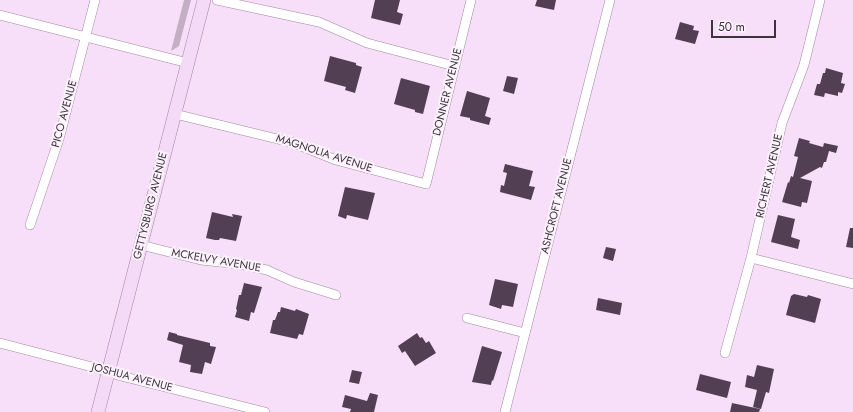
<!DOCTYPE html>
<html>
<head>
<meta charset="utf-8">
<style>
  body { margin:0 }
  #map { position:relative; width:853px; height:412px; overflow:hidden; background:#f8dff9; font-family:Jost,sans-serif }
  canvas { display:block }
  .scale { position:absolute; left:711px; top:20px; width:65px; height:18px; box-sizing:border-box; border:2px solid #3c333d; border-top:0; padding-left:5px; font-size:12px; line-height:14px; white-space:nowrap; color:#3c333d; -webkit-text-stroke:3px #fcf2fc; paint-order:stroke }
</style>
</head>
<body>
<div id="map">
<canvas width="853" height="412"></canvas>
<div class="scale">50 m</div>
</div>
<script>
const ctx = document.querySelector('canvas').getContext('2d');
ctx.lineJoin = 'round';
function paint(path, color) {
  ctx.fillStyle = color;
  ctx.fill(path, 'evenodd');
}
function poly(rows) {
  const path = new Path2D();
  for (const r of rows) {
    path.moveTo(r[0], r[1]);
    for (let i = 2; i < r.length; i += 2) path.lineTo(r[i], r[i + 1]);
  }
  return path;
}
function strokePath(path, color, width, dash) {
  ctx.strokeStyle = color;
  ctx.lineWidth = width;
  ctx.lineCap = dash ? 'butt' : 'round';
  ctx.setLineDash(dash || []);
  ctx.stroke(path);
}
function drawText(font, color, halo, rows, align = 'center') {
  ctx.font = font + ' Jost,sans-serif';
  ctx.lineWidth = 4;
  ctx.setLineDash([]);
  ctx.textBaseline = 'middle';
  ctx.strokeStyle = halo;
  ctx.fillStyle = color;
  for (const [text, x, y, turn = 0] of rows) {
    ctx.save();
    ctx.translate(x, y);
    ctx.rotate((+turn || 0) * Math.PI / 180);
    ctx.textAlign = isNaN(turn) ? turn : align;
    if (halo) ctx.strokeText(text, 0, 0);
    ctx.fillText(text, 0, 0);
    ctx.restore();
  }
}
paint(poly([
  [184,0,191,0,179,46,171,51]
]), '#c3afc3');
paint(poly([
  [375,0,400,0,397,12,403,14,400,25,371,18],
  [537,0,556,0,554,10,535,6],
  [680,22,694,26,693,30,699,31,695,44,675,39],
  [330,56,356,63,356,65,362,67,355,93,345,90,346,87,324,81],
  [826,68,843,73,841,83,845,84,842,93,838,92,838,96,825,93,824,97,814,95,817,84,820,84,823,73,825,73],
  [507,76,518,78,514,94,503,91],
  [401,78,430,86,423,114,415,112,415,110,394,104],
  [467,91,490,98,485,116,491,118,489,125,470,120,470,118,460,116],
  [799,138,810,141,809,143,823,147,824,143,838,146,836,153,829,151,826,162,824,162,822,168,820,167,800,178,812,181,807,203,802,202,801,207,782,202,788,182,789,183,791,176,793,177,798,157,794,156],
  [505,164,533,171,529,186,535,187,531,200,500,192,501,185,504,186,507,173,503,172],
  [345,187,375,193,368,220,347,215,346,219,338,216],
  [212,212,233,217,232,214,242,216,236,241,220,238,219,240,215,240,206,238],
  [778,215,795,219,791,237,800,240,798,249,771,242],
  [850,228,853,228,853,248,846,247],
  [606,247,616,249,613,261,603,258],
  [495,279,518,284,513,307,502,305,501,309,489,305],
  [244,283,262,287,254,313,251,312,249,321,235,317,237,310,236,309,239,295,241,295],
  [794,294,807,297,808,295,821,299,815,323,786,315,791,296],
  [598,298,622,303,620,315,596,310],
  [281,307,295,311,296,309,309,314,303,335,299,334,297,339,270,333,273,320,275,320,278,312,280,312],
  [169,332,177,334,177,335,210,343,210,346,216,347,211,364,205,362,202,374,190,372,191,365,179,362,183,345,167,340],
  [417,333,420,338,422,337,426,343,429,341,436,353,415,366,405,351,402,353,398,346],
  [482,346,502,352,493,381,492,380,491,385,472,382],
  [757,365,774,369,769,393,766,392,761,409,753,407,757,390,745,387,747,375,754,377],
  [352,370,362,372,359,384,349,382],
  [700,374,731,382,727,398,696,390],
  [370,393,378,395,374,412,350,412,351,409,342,407,345,395,367,401],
  [732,403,760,409,759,412,730,412]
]), '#533f54');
const street = poly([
  [217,0,319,22,367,43,454,66],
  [0,15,188,63],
  [175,114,294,143,336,160,426,184,471,0],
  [30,225,59,139,95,0],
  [141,245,201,260,240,264,267,270,294,282,336,295],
  [751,258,853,284],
  [467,318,525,333],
  [0,343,96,368,121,376,265,412],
  [725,353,751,258,782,123,804,65,820,0],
  [505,412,610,0]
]);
const secondary = poly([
  [98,412,204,0]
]);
strokePath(street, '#9f88a0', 10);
strokePath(secondary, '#9f88a0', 14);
strokePath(street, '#fff', 9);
strokePath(secondary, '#f4daf6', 13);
drawText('11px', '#3c333d', '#fcf2fc', [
  ["DONNER AVENUE",448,92,-76],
  ["PICO AVENUE",65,114,-75],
  ["MAGNOLIA AVENUE",324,154,18],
  ["RICHERT AVENUE",770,176,-77],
  ["GETTYSBURG AVENUE",151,206,-76],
  ["ASHCROFT AVENUE",557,206,-76],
  ["MCKELVY AVENUE",216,261,10],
  ["JOSHUA AVENUE",132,378,15]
]);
</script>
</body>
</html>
